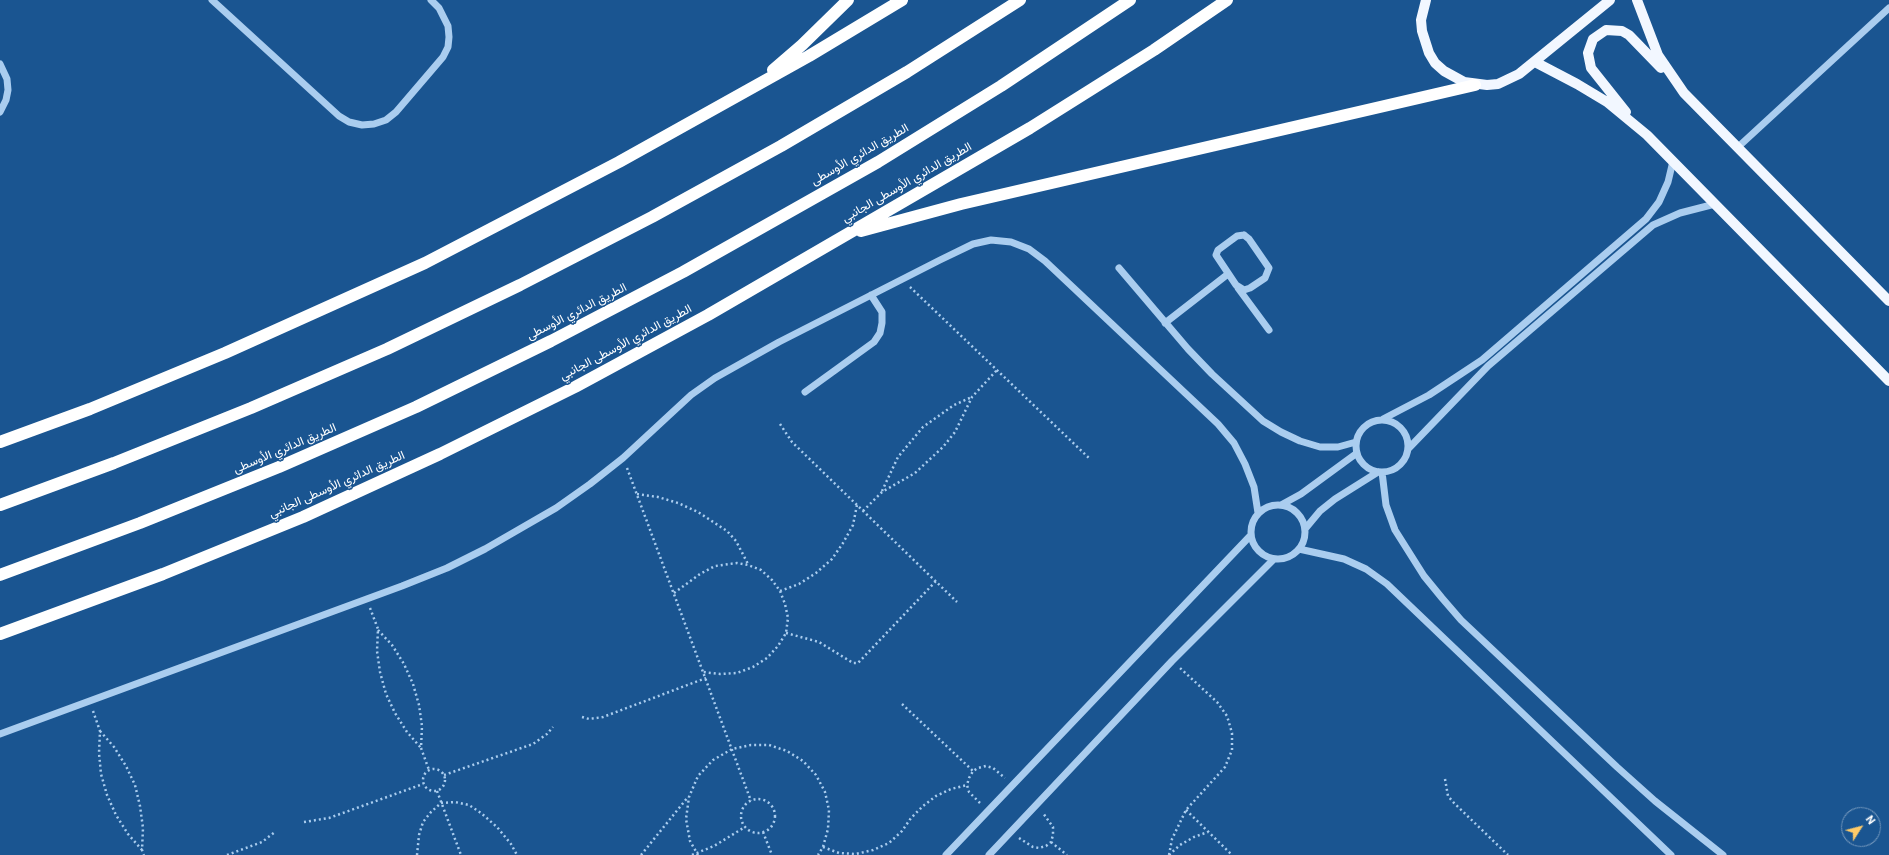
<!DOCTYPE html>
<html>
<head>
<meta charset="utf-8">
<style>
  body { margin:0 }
  #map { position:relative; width:1889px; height:855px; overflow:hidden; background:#1a5591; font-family:Roboto,sans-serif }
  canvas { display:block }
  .north { position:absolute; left:1841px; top:807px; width:40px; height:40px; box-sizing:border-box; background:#1a5591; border:1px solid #7699bd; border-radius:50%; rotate:54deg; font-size:11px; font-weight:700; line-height:16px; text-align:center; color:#fff }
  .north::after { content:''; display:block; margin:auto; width:14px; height:18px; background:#ffcb68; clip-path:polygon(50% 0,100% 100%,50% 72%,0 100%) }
</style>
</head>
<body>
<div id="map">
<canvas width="1889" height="855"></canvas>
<div class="north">N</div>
</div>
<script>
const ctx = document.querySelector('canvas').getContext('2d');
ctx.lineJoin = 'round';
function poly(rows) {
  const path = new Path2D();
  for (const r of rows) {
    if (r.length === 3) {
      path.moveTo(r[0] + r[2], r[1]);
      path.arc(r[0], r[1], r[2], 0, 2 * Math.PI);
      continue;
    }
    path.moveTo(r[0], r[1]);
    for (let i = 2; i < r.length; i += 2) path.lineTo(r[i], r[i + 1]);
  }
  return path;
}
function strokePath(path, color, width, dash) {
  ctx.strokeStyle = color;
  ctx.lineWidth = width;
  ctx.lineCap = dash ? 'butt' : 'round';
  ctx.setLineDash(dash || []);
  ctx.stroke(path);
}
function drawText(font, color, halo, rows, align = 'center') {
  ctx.font = font + ' Roboto,Vazirmatn,sans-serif';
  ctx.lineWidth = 3;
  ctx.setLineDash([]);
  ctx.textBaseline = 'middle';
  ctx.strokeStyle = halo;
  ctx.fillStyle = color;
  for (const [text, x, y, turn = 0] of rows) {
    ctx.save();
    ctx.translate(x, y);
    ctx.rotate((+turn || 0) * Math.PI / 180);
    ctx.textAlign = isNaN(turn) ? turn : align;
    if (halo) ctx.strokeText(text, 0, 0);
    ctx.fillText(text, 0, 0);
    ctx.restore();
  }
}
strokePath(poly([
  [910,287,1090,459],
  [780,424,792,442,957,602],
  [627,468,751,801],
  [882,491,898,457,923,427,954,405,972,397],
  [637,494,658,497,678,503,698,512,727,531,736,541,748,564],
  [863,511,882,492,915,473,943,447,955,432,972,397,997,370],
  [780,591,799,584,816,573,832,559,843,543,853,525,857,505],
  [674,593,700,574,715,566,737,563,748,565,761,570,772,580,780,591,785,604,788,618,786,633,778,646,767,658,753,667,737,673,720,674,703,672],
  [370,608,378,629,377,651,380,672,386,694,395,713,407,732,421,748],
  [378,630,392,645,404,664,413,684,419,705,422,726,421,748,429,770],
  [786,633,819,642,853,663,858,663,936,581],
  [902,704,973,771],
  [93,711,100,731,99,753,101,774,107,795,116,815,128,834,142,850],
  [582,717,589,719,603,717,706,678],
  [100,731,114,747,126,766,135,785,140,806,143,828,142,850,144,855],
  [434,780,11],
  [444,775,533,744,547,734,553,727],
  [1445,779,1448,796,1454,803,1508,855],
  [437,791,461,855],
  [758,816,17],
  [980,803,969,792,967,785,969,778,973,771,978,768,986,766,993,768,1005,778],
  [1186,810,1232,855],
  [304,822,329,818,423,784],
  [763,832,772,855],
  [1019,838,1033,847,1039,848,1046,846,1051,842,1053,835,1053,827,1043,813],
  [1051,842,1067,855],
  [823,847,839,853,856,854,873,850,889,843,902,831,911,818,923,806,936,796,951,789,967,785],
  [227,855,262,842,275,832],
  [417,855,419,835,423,822,431,812,441,803,455,802,469,805,481,813,497,827,511,844,517,855],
  [641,855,688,797],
  [692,855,714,846,745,827],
  [698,855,690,841,686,819,689,797,698,776,713,760,732,749,751,745,769,745,787,751,803,761,816,775,825,792,829,810,828,829,823,847,818,855],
  [1169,855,1172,839,1186,810,1225,767,1232,750,1232,733,1227,716,1217,702,1180,668],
  [1169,855,1180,845,1194,837,1208,832]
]), '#aacdef', 2.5, [2, 3]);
strokePath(poly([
  [212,0,339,116,349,122,362,125,374,124,386,120,396,112,443,57,448,47,449,37,448,26,439,8,431,0],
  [0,64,7,79,8,90,6,100,0,112],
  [1737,148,1889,8],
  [1244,235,1249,239,1269,268,1265,278,1250,288,1244,290,1236,285,1216,255,1218,250,1237,236,1244,235],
  [1119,268,1188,349,1212,374,1263,421,1281,432,1300,441,1320,447,1338,447,1356,442],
  [1238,288,1269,330],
  [1165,323,1228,274],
  [805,392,874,342,880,333,882,323,882,312,871,295],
  [1383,419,1429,395,1482,360,1646,219,1659,202,1668,182,1673,161],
  [1382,446,26],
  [1408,449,1488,366,1653,225,1680,213,1715,204],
  [1382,472,1386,505,1395,530,1424,576,1442,598,1461,620,1617,767,1655,801,1723,855],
  [1281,505,1301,494,1357,453],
  [1278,532,27],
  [1305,529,1320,511,1335,499,1378,472],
  [1299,549,1344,559,1366,569,1387,584,1671,855],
  [0,734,402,586,447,568,485,549,556,508,590,484,623,458,691,395,715,378,779,342,940,260,973,244,991,240,1011,242,1029,249,1045,261,1218,424,1234,443,1245,464,1254,487,1258,513],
  [946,855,1251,535],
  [989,855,1172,661,1274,559]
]), '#aacdef', 7);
strokePath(poly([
  [1426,0,1421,20,1422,31,1429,53,1435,63,1444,71,1464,82,1487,85,1498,84,1519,74,1610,0],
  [1637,0,1658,55,1684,93,1889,301],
  [1535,62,1577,84,1607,102,1647,135,1889,381],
  [1626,112,1591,68,1588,53,1593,39,1606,30,1622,31,1629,35,1661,68]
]), '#f2f7ff', 10);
strokePath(poly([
  [773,70,802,45,848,0],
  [861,231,961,204,1475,85],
  [0,442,90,409,225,353,425,263,619,162,809,56,902,0],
  [0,505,114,463,251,408,387,349,520,285,652,217,781,146,907,72,1020,0],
  [0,575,140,523,279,467,416,407,551,341,683,272,878,162,1001,86,1130,0],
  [0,634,163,574,303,517,440,454,575,387,708,315,1030,128,1154,50,1227,0]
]), '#fff', 12);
drawText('12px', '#fff', '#1a5591', [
  ["الطريق الدائري الأوسطى",860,155,-30],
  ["الطريق الدائري الأوسطى الجانبي",907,183,-30],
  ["الطريق الدائري الأوسطى",577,312,-27],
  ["الطريق الدائري الأوسطى الجانبي",626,343,-28],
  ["الطريق الدائري الأوسطى",285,449,-23],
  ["الطريق الدائري الأوسطى الجانبي",337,485,-24]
]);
</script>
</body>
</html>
